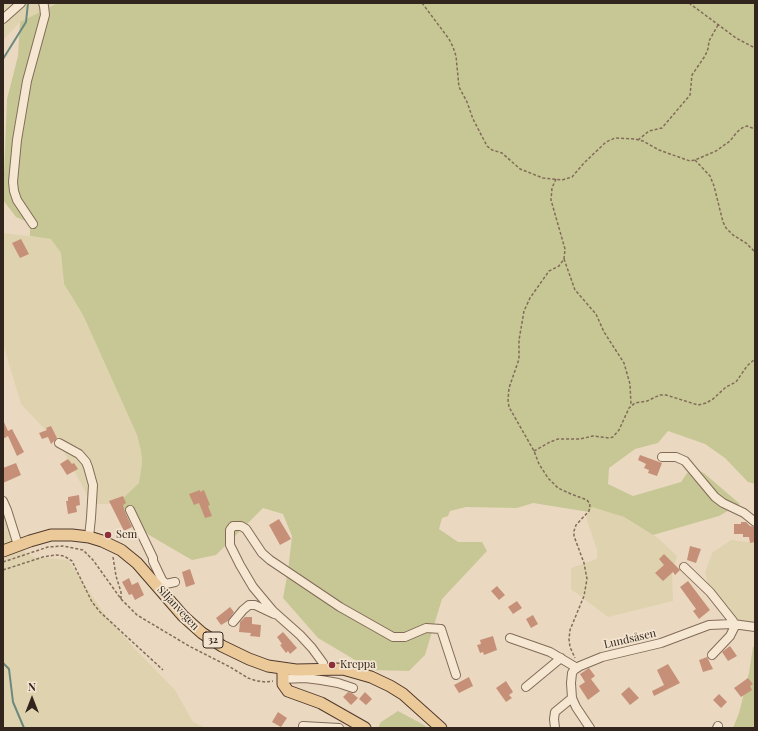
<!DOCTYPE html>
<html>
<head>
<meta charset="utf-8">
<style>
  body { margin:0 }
  #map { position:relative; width:758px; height:731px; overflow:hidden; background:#ead9c0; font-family:"Playfair Display",serif }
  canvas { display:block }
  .frame { position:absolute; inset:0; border:4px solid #32251d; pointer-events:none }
  .north { position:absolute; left:12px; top:679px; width:40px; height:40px; -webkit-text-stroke:3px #f2e4cf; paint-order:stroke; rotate:0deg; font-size:11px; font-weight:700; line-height:16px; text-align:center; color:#32251d }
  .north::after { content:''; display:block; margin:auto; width:14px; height:18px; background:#32251d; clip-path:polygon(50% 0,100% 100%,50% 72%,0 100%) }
</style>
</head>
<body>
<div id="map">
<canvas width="758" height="731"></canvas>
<div class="frame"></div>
<div class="north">N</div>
</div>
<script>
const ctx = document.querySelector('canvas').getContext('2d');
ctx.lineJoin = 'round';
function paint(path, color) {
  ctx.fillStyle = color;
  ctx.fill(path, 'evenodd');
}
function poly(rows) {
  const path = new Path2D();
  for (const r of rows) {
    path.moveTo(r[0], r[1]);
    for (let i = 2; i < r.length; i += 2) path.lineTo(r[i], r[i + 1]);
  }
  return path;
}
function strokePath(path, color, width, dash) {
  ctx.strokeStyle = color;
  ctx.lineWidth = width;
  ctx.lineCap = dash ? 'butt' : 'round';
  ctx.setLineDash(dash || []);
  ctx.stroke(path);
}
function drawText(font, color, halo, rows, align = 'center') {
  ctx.font = font + ' "Playfair Display",serif';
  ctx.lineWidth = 3.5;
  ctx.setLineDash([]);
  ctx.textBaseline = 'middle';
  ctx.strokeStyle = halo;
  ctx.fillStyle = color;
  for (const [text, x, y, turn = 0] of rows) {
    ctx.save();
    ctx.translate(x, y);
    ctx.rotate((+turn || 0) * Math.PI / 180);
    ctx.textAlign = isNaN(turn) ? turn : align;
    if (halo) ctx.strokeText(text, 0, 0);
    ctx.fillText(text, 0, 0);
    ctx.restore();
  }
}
paint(poly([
  [3,3,58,3,20,22,3,40],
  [3,233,52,239,61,253,64,284,83,315,137,435,141,451,142,463,139,483,117,504,92,504,60,445,21,404,3,344],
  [592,506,624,517,659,539,677,556,672,572,673,601,608,617,571,589,571,568,597,559,597,550,586,517],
  [3,509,25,552,34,557,68,560,103,612,135,649,175,690,193,722,206,728,3,728],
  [731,540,755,543,755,626,738,623,712,596,705,573,712,553]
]), '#dfd2ae');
paint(poly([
  [58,3,755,3,755,484,748,482,725,458,705,444,668,431,658,443,635,449,609,468,608,484,633,496,681,482,692,466,705,474,740,504,719,516,653,535,624,517,592,507,589,512,533,503,517,508,466,507,450,511,448,516,442,518,439,529,458,542,482,542,487,551,442,599,425,655,409,671,372,670,318,638,283,598,288,571,292,536,283,514,263,508,216,555,192,560,149,535,117,504,139,483,142,463,141,451,137,435,83,315,64,284,61,253,51,239,30,236,30,223,16,217,3,200,7,99,18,56,20,22],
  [755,646,755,728,733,728,739,713,749,673,753,647],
  [398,711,424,725,428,728,378,728,381,722]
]), '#c7c795');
strokePath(poly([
  [3,59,26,22,28,3],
  [3,663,9,669,13,702,24,728]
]), '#6b897f', 2);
paint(poly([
  [21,239,29,254,20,258,12,243],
  [3,420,8,431,12,429,24,452,17,456,8,436,3,439],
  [51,426,57,438,51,444,48,437,42,439,39,433,47,430,46,428],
  [640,455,662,463,657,476,648,473,649,470,644,468,646,464,638,460],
  [68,459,72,464,74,463,78,469,67,475,60,464],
  [16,463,21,475,3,483,3,468],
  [200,490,200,492,204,490,210,505,208,506,212,516,205,518,199,503,194,505,189,494],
  [79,495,80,505,76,506,77,512,68,514,66,501,68,501,68,497],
  [123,496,126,503,123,505,125,512,132,527,124,531,109,501],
  [279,519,291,539,280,545,269,525],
  [741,522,746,522,750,526,755,527,755,542,750,543,749,537,743,537,743,534,734,534,734,524,741,524],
  [690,546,701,549,696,563,687,560],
  [664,554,680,570,675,575,673,572,663,581,655,573,664,565,659,559],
  [190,569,195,584,186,587,182,572],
  [129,578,132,585,138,582,144,595,135,600,132,594,129,595,122,582],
  [688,581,710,610,699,619,693,611,696,609,680,587],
  [497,586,505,595,499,600,491,591],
  [517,601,522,608,513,614,508,607],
  [230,607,234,612,228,621,221,625,216,618],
  [533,615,538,624,531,628,526,619],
  [245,617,252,617,252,624,261,625,260,637,250,636,251,633,239,632,240,622],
  [283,632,297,648,290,654,288,651,286,653,280,645,282,644,277,637],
  [493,636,497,650,484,655,483,652,480,653,477,645,481,644,480,640],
  [730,646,737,656,728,661,722,652],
  [707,657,713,669,703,672,699,660],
  [668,664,680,683,654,696,652,691,664,685,657,670],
  [589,668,595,676,591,679,600,691,588,700,579,686,585,682,580,674],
  [469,677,473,686,459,693,454,685],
  [748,678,753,684,750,686,752,690,741,697,734,688],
  [506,681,513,692,509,695,512,698,506,702,496,688],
  [629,687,639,698,630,705,621,694],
  [348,692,352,693,358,698,351,705,343,697],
  [365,692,372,699,366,705,359,699],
  [719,694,727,702,721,708,713,700],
  [278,712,287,718,281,727,272,722]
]), '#c69078');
const minor = poly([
  [3,19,21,3],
  [33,224,17,200,14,191,13,182,17,140,27,81,45,15,44,6,43,3],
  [59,443,79,454,86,462,88,467,93,485,91,518,89,537],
  [662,457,676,457,685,461,715,497,723,503,744,513,755,522],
  [3,501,7,510,18,545],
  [130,510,153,558,153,561,162,580,166,584,175,582],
  [684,567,710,592,733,621,733,624],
  [233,622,243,610,249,605,255,605,274,614],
  [510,638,550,652,577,668],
  [712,655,730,636,736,624],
  [324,669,323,663,312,648,300,635,273,611,253,587,240,565,230,545,230,530,233,526,241,526,246,529,262,553,270,560,340,607,393,637,405,637,426,628,441,629,456,675],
  [282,679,305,678,321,680,338,683,353,688],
  [526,687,561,658],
  [303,726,339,728],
  [555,728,554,719,555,712,572,698],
  [590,728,576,707,572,698,571,683,572,673,574,670,580,666,602,657,661,643,709,625,733,624,755,627],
  [717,728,718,726]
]);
const major = poly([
  [3,551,30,541,51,535,72,535,89,537,102,541,121,550,137,563,183,616,202,633,222,646,249,659,268,666,296,670,343,669,371,677,390,686,403,694,441,728],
  [283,669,283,684,288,691,321,703,365,728]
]);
strokePath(minor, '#826b59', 10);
strokePath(major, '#503a2e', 13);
strokePath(poly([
  [422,3,449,39,453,47,456,56,459,87,467,102,473,119,487,146,492,150,502,153,520,169,543,178,562,180,572,177,584,163,606,142,615,138,635,139,643,141,659,150,690,161,695,160,716,151,730,141,737,132,742,128,747,126,755,129],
  [689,3,736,38,755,48],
  [638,140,649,131,662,128,690,95,692,75,705,56,708,49,709,41,718,25],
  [695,160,710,176,714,186,723,222,726,228,733,235,746,243,755,252],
  [556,179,552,188,551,200,565,249,564,259,559,266,549,271,530,298,524,311,519,340,519,359,509,388,508,400,509,407,534,451,539,464,548,478,558,488,571,494,587,500,590,504,589,511,576,525,574,531,574,536,584,563,587,579,584,596,570,630,569,639,570,647,575,658],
  [564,259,575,290,596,314,604,332,624,363,630,384,631,405],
  [534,451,550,442,558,439,580,439,593,436,609,438,613,437,619,430,629,408,635,403,647,401,660,395,666,395,698,405,706,403,713,399,726,387,736,382,747,366,755,359],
  [113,557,116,576,121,592,121,599],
  [3,562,48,547,63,546,83,550,93,560,121,599,137,615,189,646,230,667,248,678,257,681,266,682,273,681],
  [3,570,43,557,56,555,64,556,72,561,92,602,100,612,163,670]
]), '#826b59', 1.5, [3, 2]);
strokePath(minor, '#f6e7d2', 8);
strokePath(major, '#ecc999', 11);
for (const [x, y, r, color] of [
  [108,535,4,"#8d2e38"],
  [332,665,4,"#8d2e38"]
]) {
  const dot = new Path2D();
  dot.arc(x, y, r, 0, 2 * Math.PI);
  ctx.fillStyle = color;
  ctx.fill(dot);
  strokePath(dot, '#f2e4cf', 1.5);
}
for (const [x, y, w] of [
  [213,640,20]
]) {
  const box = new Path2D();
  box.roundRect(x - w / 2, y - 8, w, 16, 3);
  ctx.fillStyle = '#f2e4cf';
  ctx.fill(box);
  strokePath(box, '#32251d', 1);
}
drawText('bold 10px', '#32251d', null, [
  ["32",213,640]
]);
drawText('11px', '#32251d', '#f2e4cf', [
  ["Sem",116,535],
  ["Kreppa",340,665]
], 'left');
drawText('11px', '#32251d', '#f2e4cf', [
  ["Siljanvegen",178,608,47],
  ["Lundsåsen",630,639,-13]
]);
</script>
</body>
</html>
